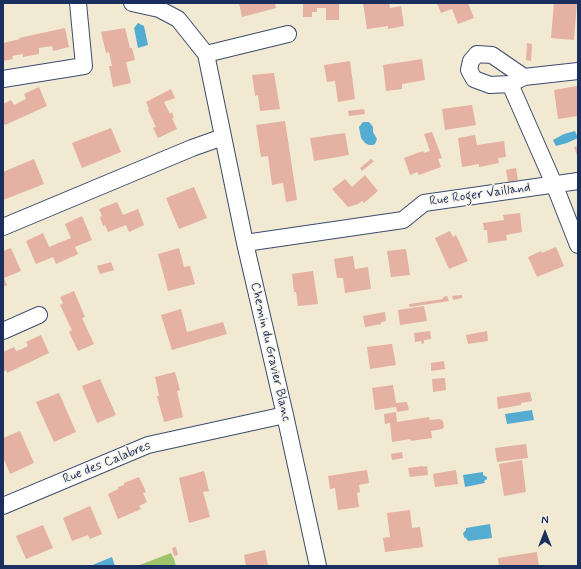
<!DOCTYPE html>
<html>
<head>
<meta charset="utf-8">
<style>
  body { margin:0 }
  #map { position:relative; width:581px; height:569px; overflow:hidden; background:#f1e9d1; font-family:Mynerve,sans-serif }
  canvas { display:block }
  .frame { position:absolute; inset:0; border:4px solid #1b2f5e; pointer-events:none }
  .north { position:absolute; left:525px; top:513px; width:40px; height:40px; -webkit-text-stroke:3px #f7f3e8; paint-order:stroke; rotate:0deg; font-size:11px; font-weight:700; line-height:16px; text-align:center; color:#1b2f5e }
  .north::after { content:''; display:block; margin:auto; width:14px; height:18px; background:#1b2f5e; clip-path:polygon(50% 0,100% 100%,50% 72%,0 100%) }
</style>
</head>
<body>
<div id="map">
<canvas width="581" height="569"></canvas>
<div class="frame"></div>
<div class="north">N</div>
</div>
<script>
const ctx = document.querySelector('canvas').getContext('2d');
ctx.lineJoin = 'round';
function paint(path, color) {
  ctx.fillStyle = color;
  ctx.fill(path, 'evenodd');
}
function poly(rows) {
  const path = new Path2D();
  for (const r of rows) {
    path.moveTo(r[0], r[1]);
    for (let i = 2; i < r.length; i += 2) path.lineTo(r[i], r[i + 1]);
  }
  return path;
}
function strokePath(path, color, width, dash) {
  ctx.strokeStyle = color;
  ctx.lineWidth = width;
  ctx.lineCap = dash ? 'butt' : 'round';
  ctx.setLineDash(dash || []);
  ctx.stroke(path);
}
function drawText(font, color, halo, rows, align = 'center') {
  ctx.font = font + ' Mynerve,sans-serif';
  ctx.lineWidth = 3;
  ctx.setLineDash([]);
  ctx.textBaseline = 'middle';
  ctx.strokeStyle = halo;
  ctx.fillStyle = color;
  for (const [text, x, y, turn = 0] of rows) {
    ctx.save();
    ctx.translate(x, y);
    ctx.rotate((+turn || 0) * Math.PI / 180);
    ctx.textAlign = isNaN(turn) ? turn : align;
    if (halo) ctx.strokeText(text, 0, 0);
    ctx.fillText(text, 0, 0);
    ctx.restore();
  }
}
paint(poly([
  [171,553,174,559,176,566,137,566]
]), '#9fc26c');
paint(poly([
  [138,23,144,26,148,45,138,48,134,28],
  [363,122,369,122,373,127,373,132,377,139,375,144,373,145,369,145,365,143,361,138,359,127],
  [575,131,578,138,567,143,556,146,553,140,564,134],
  [532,410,534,420,507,424,505,414],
  [483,472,483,475,487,477,487,479,484,481,485,483,465,487,463,475],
  [490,524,492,538,468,541,467,539,464,537,463,533,466,530,466,528],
  [112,557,115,566,90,566]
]), '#54acd1');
paint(poly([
  [239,3,275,3,276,8,242,17],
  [303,3,339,3,339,20,326,20,326,8,317,8,317,12,312,12,312,17,303,17],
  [363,3,389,3,390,8,401,6,404,26,388,29,388,26,367,29],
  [437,3,468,3,474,18,458,24,452,9,441,13],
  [554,3,577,3,574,40,551,38],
  [65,28,69,47,53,51,52,46,45,47,39,48,39,54,23,57,23,54,12,56,13,59,3,61,3,43,20,39,19,38],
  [125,28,130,48,132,48,135,60,126,62,131,83,113,87,109,66,112,66,109,52,106,53,101,32],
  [527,43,532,44,531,61,526,60],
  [422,59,425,80,402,84,402,89,386,91,383,65],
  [350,61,355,99,338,102,335,81,327,82,324,65],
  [274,73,280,109,260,111,258,95,255,96,252,75],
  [577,86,578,116,558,119,554,90],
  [39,87,47,106,5,125,3,121,3,104,11,100,14,105,26,99,24,94],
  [171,89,175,98,164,102,170,114,172,112,174,118,172,118,177,129,158,138,153,128,156,127,148,110,149,109,146,102],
  [472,105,476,125,445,130,442,109],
  [364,109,365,114,349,116,348,111],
  [285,121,297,200,286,202,283,183,272,185,268,156,261,157,256,125],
  [111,128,121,152,82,168,72,143],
  [432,132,442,158,438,159,441,167,419,175,417,172,410,175,404,158,423,151,424,153,430,151,424,134],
  [345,133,349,155,314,161,310,138],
  [475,135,477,145,504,141,506,157,498,158,499,163,479,167,479,164,462,167,458,138],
  [578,146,578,158,574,147],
  [34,159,44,184,3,200,3,172],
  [371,159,374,161,362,171,360,168],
  [516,168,518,180,508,182,506,170],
  [365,175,378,191,364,203,362,201,358,204,348,207,332,189,345,179,352,187],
  [194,187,207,218,179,229,166,198],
  [117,202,123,215,138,209,144,225,129,232,126,225,108,232,105,225,103,226,100,217,102,216,99,209],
  [520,213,522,232,506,235,507,240,488,243,487,230,484,230,483,223,504,220,503,215],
  [82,216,92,240,75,247,78,254,56,264,53,257,36,264,26,241,43,233,49,247,56,244,71,238,65,224],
  [450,231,453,237,456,235,468,261,449,269,435,238],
  [556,247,564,266,537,277,528,257,541,251,542,253],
  [11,248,21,271,4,278,7,285,3,287,3,251],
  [179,248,184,267,190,266,195,284,168,291,158,254],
  [406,249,410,275,391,277,387,251],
  [353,256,355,269,368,267,371,289,345,293,343,278,337,278,334,259],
  [111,262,114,270,100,274,97,266],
  [313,271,318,304,298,306,296,292,294,292,292,274],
  [74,291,85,317,82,318,94,344,78,351,69,332,72,330,60,305,63,303,60,297],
  [462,295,462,298,453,300,452,296],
  [447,296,449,301,410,307,409,304,443,299,443,297],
  [424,306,427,321,400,325,398,310],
  [181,309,187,332,223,322,227,334,172,350,161,315],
  [385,312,386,321,381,322,381,324,365,327,363,316],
  [430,331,431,339,424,340,424,343,422,344,421,341,415,342,414,333],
  [487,331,488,341,468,344,466,335],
  [41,335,49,353,7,373,6,370,3,372,3,352,14,347,16,351,22,349,28,346,26,342],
  [392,344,396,365,370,369,367,347],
  [444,361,445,369,431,371,431,363],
  [175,372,180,390,177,391,183,417,164,422,157,396,159,396,155,377],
  [445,378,446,390,433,392,432,379],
  [100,379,116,415,97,423,82,386],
  [393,385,396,403,407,402,409,410,397,412,396,407,375,410,372,388],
  [530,392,532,401,521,403,521,405,498,409,497,397],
  [59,393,76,432,54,442,36,402],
  [396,412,397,422,429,417,430,420,440,419,443,421,444,427,442,429,431,431,432,438,411,441,410,439,392,442,390,423,385,424,384,414],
  [20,431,34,463,10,474,3,457,3,438],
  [526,444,528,458,497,462,495,448],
  [402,452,403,458,392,460,391,454],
  [522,460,526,492,504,496,499,464],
  [423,466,423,467,427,466,428,475,410,477,408,468],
  [367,470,369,483,359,485,360,492,357,493,359,507,338,510,335,488,330,489,328,476],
  [456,470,458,484,435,487,433,474],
  [204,471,209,491,203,492,210,517,189,523,179,478],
  [139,477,146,492,143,493,147,502,139,506,141,509,118,519,108,494,118,489,118,487,124,485,124,483],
  [90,506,102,534,90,539,88,535,72,541,63,518],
  [410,510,412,528,420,527,423,547,385,552,383,538,390,537,387,513],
  [43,525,53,548,26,559,16,536],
  [176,547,178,555,174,556,172,548],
  [265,550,268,566,246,566,244,555],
  [537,552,539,566,499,566,498,558]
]), '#e4b1a3');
const minor = poly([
  [132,3,159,9,178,19,206,54,245,243,285,415,318,566],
  [206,54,288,34],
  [578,71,524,77,510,84,554,184,578,245],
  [3,79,84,66,78,3],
  [510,84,490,85,474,79,469,70,471,61,477,54,492,55,524,77],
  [3,227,192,148,223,137],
  [245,243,403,220,424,203,578,181],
  [3,331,39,315],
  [3,506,148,445,285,415]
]);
strokePath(minor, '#3b4b6f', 18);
strokePath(minor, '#fff', 16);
drawText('13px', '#1b2f5e', '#f7f3e8', [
  ["Rue Roger Vailland",480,195,-8],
  ["Chemin du Gravier Blanc",270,352,77],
  ["Rue des Calabres",107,463,-22]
]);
</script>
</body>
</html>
